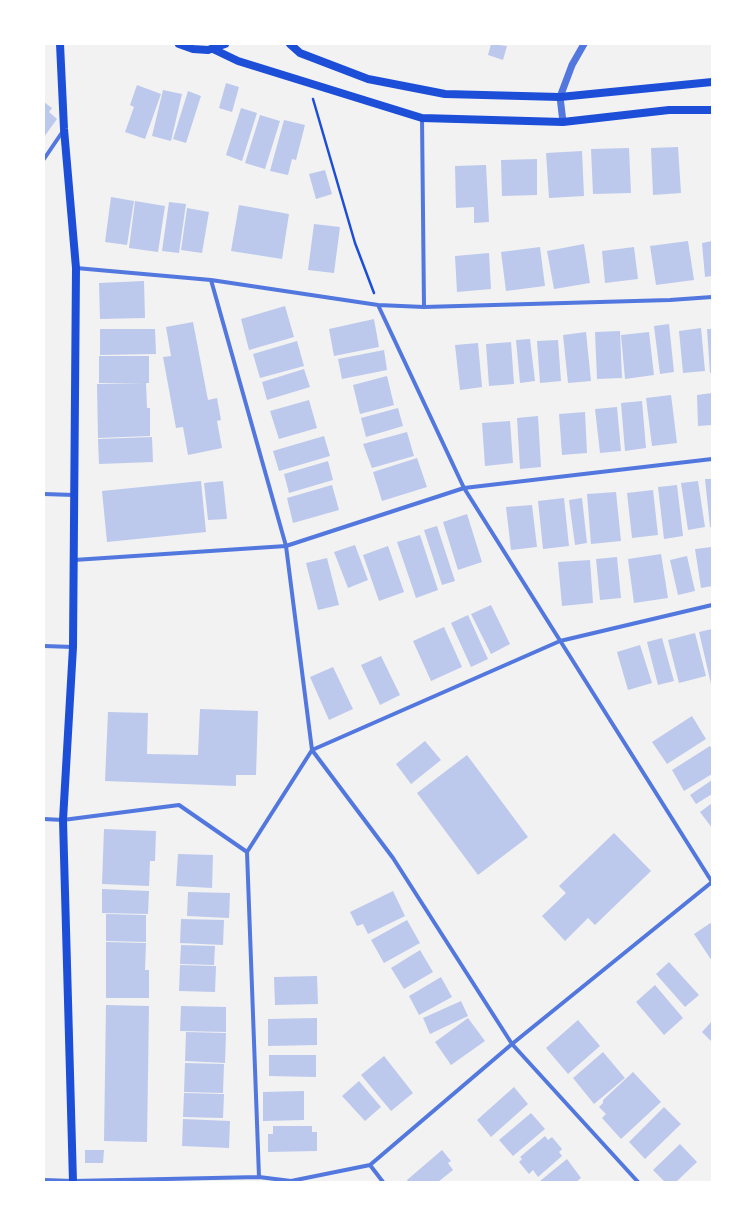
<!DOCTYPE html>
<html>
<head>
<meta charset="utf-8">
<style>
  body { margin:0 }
  #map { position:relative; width:756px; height:1226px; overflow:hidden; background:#f2f2f2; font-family:"Varela Round",sans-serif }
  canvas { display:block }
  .frame { position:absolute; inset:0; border:45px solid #fff; pointer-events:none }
</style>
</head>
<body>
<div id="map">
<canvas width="756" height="1226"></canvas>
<div class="frame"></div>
</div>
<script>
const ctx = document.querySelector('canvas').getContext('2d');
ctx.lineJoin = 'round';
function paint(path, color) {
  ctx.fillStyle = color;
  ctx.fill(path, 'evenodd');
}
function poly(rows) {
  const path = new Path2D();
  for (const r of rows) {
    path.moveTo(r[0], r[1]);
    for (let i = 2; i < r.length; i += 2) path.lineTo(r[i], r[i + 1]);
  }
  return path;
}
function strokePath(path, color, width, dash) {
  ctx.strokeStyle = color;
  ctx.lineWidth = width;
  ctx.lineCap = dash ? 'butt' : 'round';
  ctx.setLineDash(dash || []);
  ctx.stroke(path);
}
paint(poly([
  [491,44,507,46,503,60,488,55],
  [226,83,239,87,232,112,219,108],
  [137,85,161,94,145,139,125,132,134,107,130,105],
  [163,90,182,94,171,141,152,136],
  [188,91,201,96,186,143,173,139],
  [44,102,52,108,49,112,57,119,44,137],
  [241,108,257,113,242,161,226,155],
  [260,115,280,121,265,169,245,163],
  [284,120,305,125,296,160,292,159,288,175,270,171],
  [678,147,681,193,653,195,651,148],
  [629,148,631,193,593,194,591,149],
  [582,151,584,196,549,198,546,153],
  [537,159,537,195,502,196,501,160],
  [486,165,489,222,474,223,474,207,456,208,455,166],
  [325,170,332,194,316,199,309,174],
  [111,197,134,201,127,245,105,242],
  [135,201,165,206,158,252,129,248],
  [169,202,186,204,179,253,162,251],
  [239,205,289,214,282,259,231,251],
  [187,208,209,212,202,253,181,250],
  [314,224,340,227,334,273,308,270],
  [688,241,694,280,656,285,650,246],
  [712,241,712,276,705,277,702,243],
  [584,244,590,283,554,289,547,251],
  [540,247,545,286,506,291,501,252],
  [634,247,638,279,605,283,602,251],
  [489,253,491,289,457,292,455,256],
  [144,281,145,318,100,319,99,283],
  [285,306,294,337,249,350,241,319],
  [374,319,379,347,334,356,329,329],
  [193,322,208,400,217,398,221,420,217,421,222,448,188,455,183,427,176,428,163,357,171,356,166,327],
  [669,324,674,372,660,374,654,326],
  [701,328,705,371,683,373,679,331],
  [100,329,155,329,156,354,100,355],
  [707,329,712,329,712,373,710,373],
  [620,331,622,378,597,379,595,332],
  [586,332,591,381,568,383,563,335],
  [649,332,654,375,625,379,621,335],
  [530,339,535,381,520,383,516,340],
  [558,340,561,381,540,383,537,341],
  [297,341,304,366,260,378,253,354],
  [511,342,514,384,489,386,486,344],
  [478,343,482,387,460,390,455,345],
  [384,350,387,370,342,379,338,359],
  [99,356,149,356,149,383,146,383,147,408,150,408,150,436,98,438,97,384,144,383,99,383],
  [304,369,310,387,267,400,262,382],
  [387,376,394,405,360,414,353,385],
  [712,393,712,425,698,426,697,395],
  [671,395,677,443,652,446,646,398],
  [309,400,317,428,279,439,270,411],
  [642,401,646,448,625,451,621,403],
  [617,407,621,451,600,453,595,409],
  [398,408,403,426,366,437,361,418],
  [585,412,587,453,562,455,559,414],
  [538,416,541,467,520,469,517,418],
  [510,421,513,463,485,466,482,423],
  [407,432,414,456,372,468,363,444],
  [324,436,330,456,279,471,273,451],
  [152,437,153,462,99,464,98,439],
  [417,458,427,487,382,501,373,472],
  [328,461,333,480,289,493,284,474],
  [705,479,712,479,712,527,710,527],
  [201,481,206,532,107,542,102,491],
  [223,481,227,519,208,520,204,483],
  [698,481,705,527,688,530,681,483],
  [332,485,339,510,293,523,287,498],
  [677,485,683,536,664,539,658,487],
  [653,490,658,535,632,538,627,493],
  [616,492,621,541,591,544,587,494],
  [564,498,569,546,543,549,538,501],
  [582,498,587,543,575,545,569,500],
  [532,505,537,547,511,550,506,507],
  [467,514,482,562,458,570,443,522],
  [437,526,455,581,442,585,424,530],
  [420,535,438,590,416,598,397,542],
  [355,545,368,580,348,588,334,552],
  [388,546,404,592,379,601,363,555],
  [712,547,712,586,701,588,695,549],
  [661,554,668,598,634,603,628,559],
  [687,556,695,591,678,595,670,560],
  [617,557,621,598,600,600,596,559],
  [327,558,339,605,318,610,306,563],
  [590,560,593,603,562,606,558,562],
  [491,605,510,644,491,654,471,614],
  [468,615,488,659,471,667,451,623],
  [444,627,462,667,431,681,413,641],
  [712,629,712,684,711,684,699,632],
  [695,633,706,676,679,683,668,640],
  [662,638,674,681,658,685,647,642],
  [640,645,652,683,628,690,617,652],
  [381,656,400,695,380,705,361,665],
  [333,667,353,709,329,720,310,677],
  [200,709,258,711,256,775,236,775,236,786,105,781,108,712,148,713,147,754,198,755],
  [692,716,706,739,667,764,652,742],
  [425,741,441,760,411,784,396,764],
  [710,746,712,749,712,774,684,791,672,770],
  [467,755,528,837,478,875,417,793],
  [712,780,712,794,696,804,690,795],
  [712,803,712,828,700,812],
  [104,829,156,831,155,861,150,861,149,886,102,884],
  [614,833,651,871,595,925,588,918,565,941,542,916,566,893,559,886],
  [178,854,213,855,212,888,176,886],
  [102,889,149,891,148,914,102,913],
  [393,891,405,916,368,934,363,924,357,926,350,912],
  [188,892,230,893,229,918,187,916],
  [106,914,146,915,146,942,106,941],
  [181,919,224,920,223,945,180,943],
  [407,920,420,943,384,963,371,940],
  [712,922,712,961,694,934],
  [106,942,146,943,145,970,149,970,149,998,106,998],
  [181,945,215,946,214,965,180,964],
  [420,950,433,972,404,989,391,968],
  [669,962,699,995,685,1007,656,974],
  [180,965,216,966,215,992,179,991],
  [317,976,318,1004,275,1005,274,977],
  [441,977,452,997,419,1015,409,996],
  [655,985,683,1018,664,1035,636,1002],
  [461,1001,468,1016,430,1034,423,1018],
  [106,1005,149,1006,147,1142,104,1141],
  [181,1006,226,1007,226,1032,180,1031],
  [317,1018,317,1045,268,1046,268,1019],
  [468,1018,485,1041,451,1065,435,1042],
  [578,1020,600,1046,568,1074,546,1048],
  [712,1021,712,1042,702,1032],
  [186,1032,226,1033,225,1063,185,1061],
  [603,1052,625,1078,594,1104,573,1078],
  [269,1055,316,1055,316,1077,269,1076],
  [384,1056,413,1093,391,1111,361,1075],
  [185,1063,224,1064,223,1093,184,1092],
  [633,1072,661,1102,621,1139,602,1118,606,1114,599,1107,603,1103,603,1100],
  [359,1081,381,1107,365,1121,342,1096],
  [514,1087,528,1104,491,1137,477,1120],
  [304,1091,304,1120,263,1121,263,1092],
  [184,1093,224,1094,223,1118,183,1117],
  [664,1107,681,1124,645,1159,629,1142],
  [531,1113,545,1129,513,1156,499,1140],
  [183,1119,230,1121,229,1148,182,1146],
  [273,1126,312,1126,312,1132,317,1132,317,1151,268,1152,268,1134,273,1134],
  [545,1136,548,1140,552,1137,562,1149,559,1152,562,1156,538,1177,533,1170,529,1174,519,1162,522,1159,520,1157],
  [680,1144,697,1162,676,1182,665,1182,653,1170],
  [85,1150,104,1150,103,1163,85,1163],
  [442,1150,451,1161,448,1163,453,1170,438,1182,408,1182,407,1180],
  [567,1159,581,1178,576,1182,541,1182,540,1181]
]), '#bdc9ec');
strokePath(poly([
  [313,99,355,243,374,293]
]), '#1d4ed8', 2.5);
strokePath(poly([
  [422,118,424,307],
  [44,159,63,131],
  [76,268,211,280,378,305,424,307,670,300,712,297],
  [211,280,286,546,312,750,247,852,259,1177],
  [378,305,464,488,712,882],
  [44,494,74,495],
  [74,560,286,546,464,488,712,459],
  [44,646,73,647],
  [44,819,63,820,179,805,247,852],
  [370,1165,383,1182],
  [44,1180,73,1181,259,1177,291,1181,370,1165,512,1044,712,882],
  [638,1182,512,1044,393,858,312,750,560,641,712,605]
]), '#5277de', 4);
strokePath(poly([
  [563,122,560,97,572,65,584,44]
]), '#5277de', 7);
strokePath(poly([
  [60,44,64,129,76,268,73,647,63,820,73,1182],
  [179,44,193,49,208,50,225,44],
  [290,44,300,53,368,79,445,94,560,97,712,82],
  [213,49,238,61,422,118,563,122,669,110,712,110]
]), '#1d4ed8', 8);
</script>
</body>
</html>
